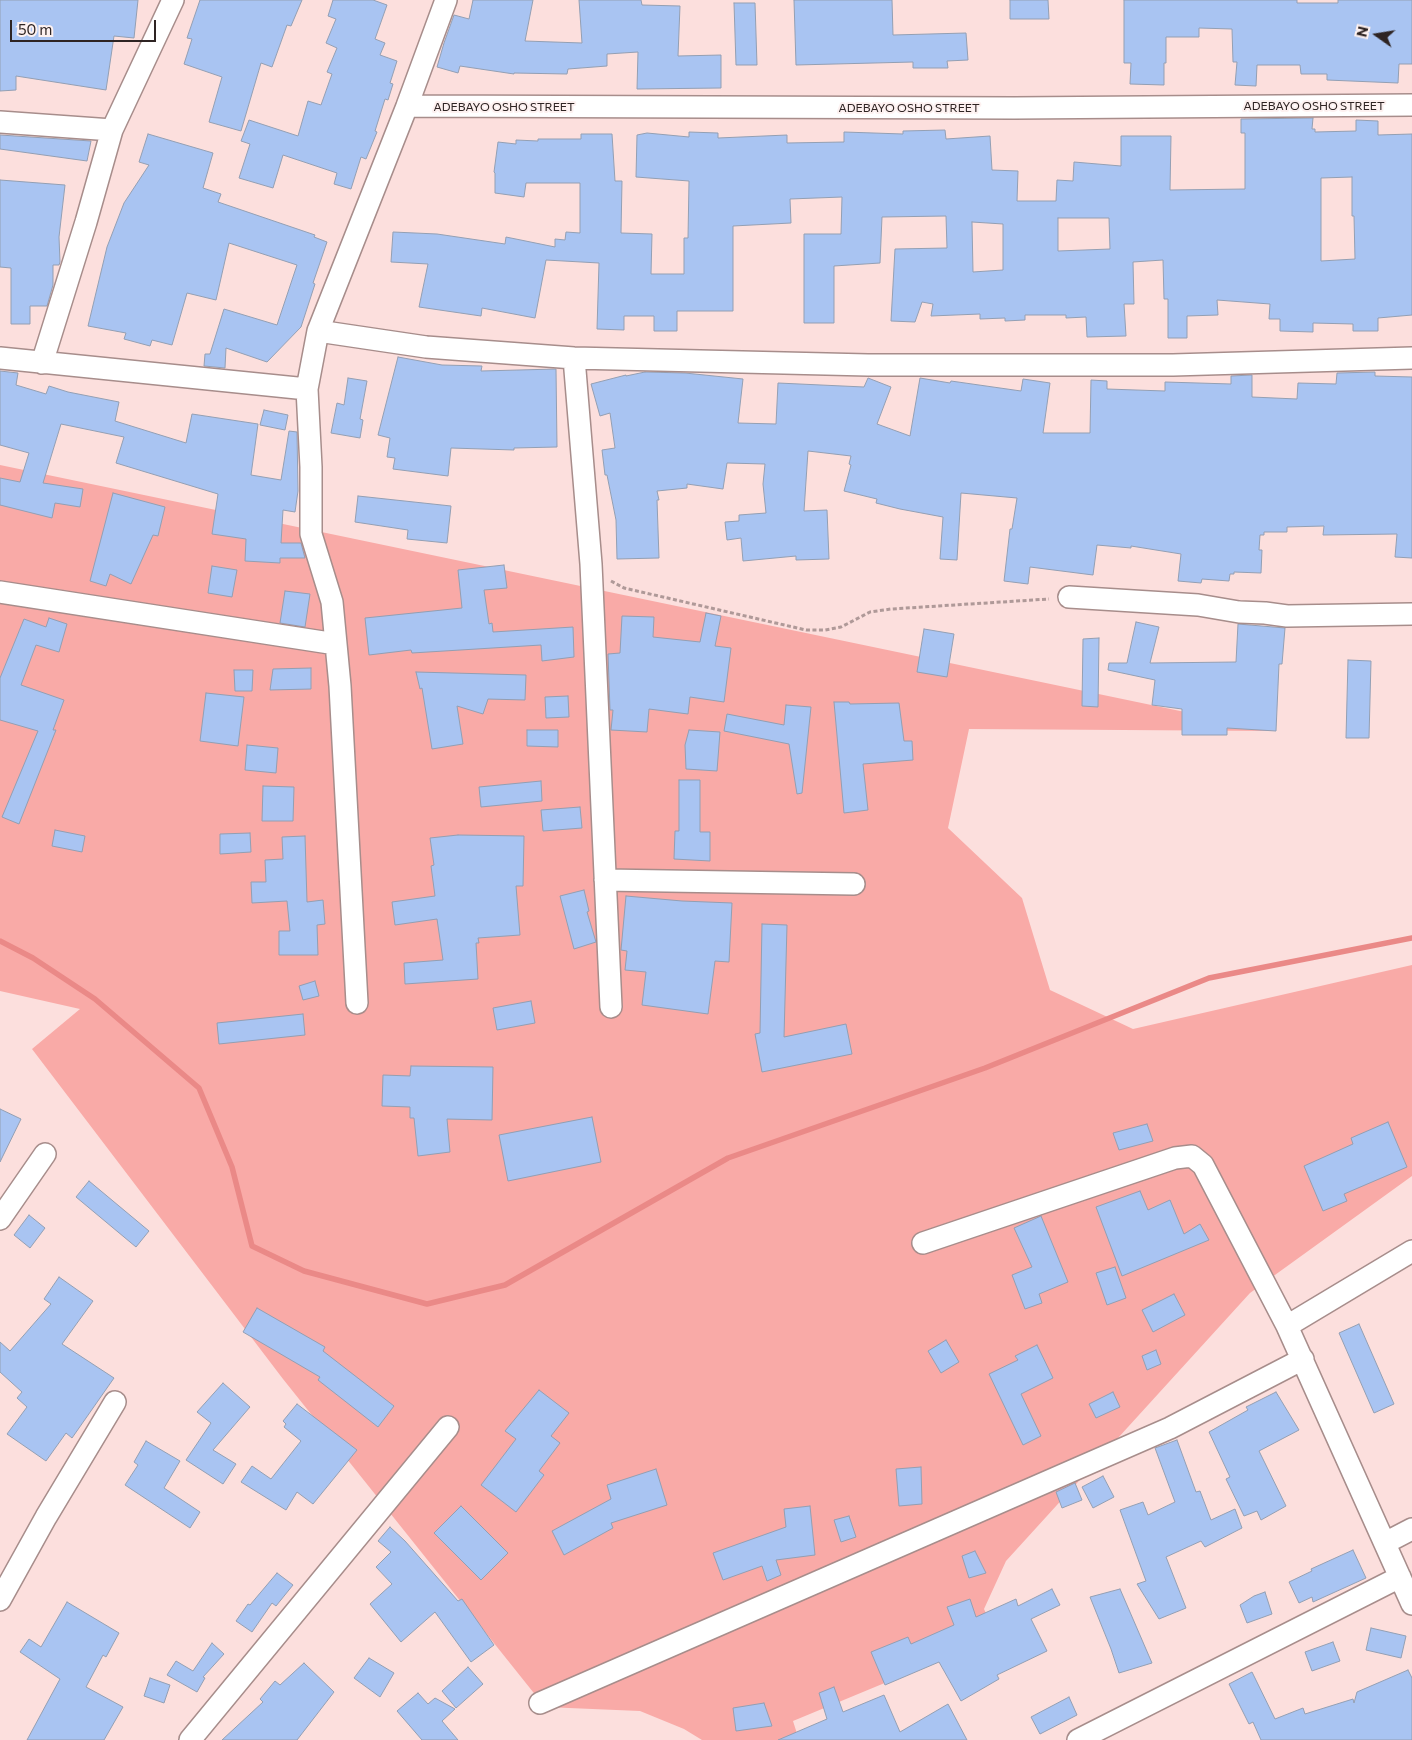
<!DOCTYPE html>
<html>
<head>
<meta charset="utf-8">
<style>
  body { margin:0 }
  #map { position:relative; width:1412px; height:1740px; overflow:hidden; background:#fcdfdd; font-family:Commissioner,sans-serif }
  canvas { display:block }
  .north { position:absolute; left:1352px; top:10px; width:50px; height:50px; -webkit-text-stroke:4px #fdf1f0; paint-order:stroke; rotate:283deg; font-size:14px; font-weight:700; line-height:20px; text-align:center; color:#2e2423 }
  .north::after { content:''; display:block; margin:auto; width:18px; height:22px; background:#2e2423; clip-path:polygon(50% 0,100% 100%,50% 72%,0 100%) }
  .scale { position:absolute; left:10px; top:20px; width:146px; height:22px; box-sizing:border-box; border:2px solid #2e2423; border-top:0; padding-left:6px; font-size:15px; line-height:18px; white-space:nowrap; color:#2e2423; -webkit-text-stroke:4px #fdf1f0; paint-order:stroke }
</style>
</head>
<body>
<div id="map">
<canvas width="1412" height="1740"></canvas>
<div class="north">N</div>
<div class="scale">50 m</div>
</div>
<script>
const ctx = document.querySelector('canvas').getContext('2d');
ctx.lineJoin = 'round';
function paint(path, color) {
  ctx.fillStyle = color;
  ctx.fill(path, 'evenodd');
}
function poly(rows) {
  const path = new Path2D();
  for (const r of rows) {
    path.moveTo(r[0], r[1]);
    for (let i = 2; i < r.length; i += 2) path.lineTo(r[i], r[i + 1]);
  }
  return path;
}
function strokePath(path, color, width, dash) {
  ctx.strokeStyle = color;
  ctx.lineWidth = width;
  ctx.lineCap = dash ? 'butt' : 'round';
  ctx.setLineDash(dash || []);
  ctx.stroke(path);
}
function drawText(font, color, halo, rows, align = 'center') {
  ctx.font = font + ' Commissioner,sans-serif';
  ctx.lineWidth = 4;
  ctx.setLineDash([]);
  ctx.textBaseline = 'middle';
  ctx.strokeStyle = halo;
  ctx.fillStyle = color;
  for (const [text, x, y, turn = 0] of rows) {
    ctx.save();
    ctx.translate(x, y);
    ctx.rotate((+turn || 0) * Math.PI / 180);
    ctx.textAlign = isNaN(turn) ? turn : align;
    if (halo) ctx.strokeText(text, 0, 0);
    ctx.fillText(text, 0, 0);
    ctx.restore();
  }
}
paint(poly([
  [0,465,1276,731,969,729,948,828,1022,898,1050,990,1133,1029,1412,965,1412,1176,1250,1293,1006,1561,984,1609,994,1631,916,1670,793,1721,799,1740,702,1740,684,1729,640,1711,545,1707,283,1379,32,1049,80,1009,0,991]
]), '#f9aaa7');
strokePath(poly([
  [0,941,33,958,95,999,199,1088,232,1167,252,1246,304,1271,427,1304,505,1285,728,1158,985,1068,1209,978,1412,938]
]), '#ea8987', 5.5);
const building = poly([
  [0,0,138,0,134,38,114,36,106,90,16,76,16,90,0,91,0,0],
  [200,0,302,0,291,26,287,25,272,67,261,63,241,131,209,122,222,77,184,64,192,39,187,38,200,0],
  [333,0,373,0,387,5,375,39,385,43,380,55,397,61,390,83,393,84,388,100,385,99,375,131,377,132,366,159,361,157,351,189,334,184,337,173,283,155,273,188,239,178,250,144,241,141,249,120,298,136,308,101,321,105,332,74,327,72,337,48,326,43,336,19,328,16,333,0],
  [473,0,533,0,525,41,582,43,579,0,641,0,642,5,680,6,678,56,721,55,721,88,637,89,638,52,607,54,607,66,568,69,567,74,514,73,514,74,460,66,458,73,437,67,444,43,454,15,469,19,473,0],
  [794,0,892,0,893,35,966,33,968,60,947,61,948,68,913,68,913,62,796,65,794,0],
  [1010,0,1048,0,1049,19,1010,19,1010,0],
  [1124,0,1297,0,1297,3,1338,3,1338,0,1412,0,1412,64,1399,64,1398,83,1327,80,1327,74,1301,74,1300,65,1257,65,1256,86,1235,85,1237,62,1233,62,1232,29,1199,28,1199,37,1166,37,1166,63,1164,63,1164,85,1130,84,1131,63,1124,63,1124,0],
  [734,3,755,3,757,65,736,65,734,3],
  [1313,118,1312,129,1315,129,1315,132,1356,131,1356,120,1378,121,1378,135,1412,134,1412,315,1378,318,1378,331,1353,331,1353,324,1313,323,1313,332,1280,331,1280,319,1269,319,1270,304,1217,300,1218,315,1187,316,1187,338,1168,338,1168,299,1164,299,1163,260,1133,262,1134,304,1124,304,1126,336,1087,337,1086,317,1066,318,1066,315,1025,315,1025,320,1005,321,1005,318,980,319,980,314,931,316,933,304,922,302,915,322,891,321,895,249,947,248,946,216,882,217,880,263,834,266,834,323,804,323,804,234,841,234,842,197,790,199,791,223,733,226,733,311,677,311,677,331,654,331,654,316,624,316,624,330,597,329,599,263,546,260,535,318,482,308,481,316,419,307,428,264,391,262,393,232,437,234,505,244,506,237,555,247,555,239,565,240,566,232,580,233,580,183,526,183,524,197,495,193,495,173,494,172,498,142,516,144,516,140,538,141,538,139,581,139,581,134,612,134,615,181,622,181,621,233,652,234,651,274,684,274,684,238,688,238,689,181,636,177,637,135,647,133,689,137,689,132,718,133,718,138,787,135,787,143,844,142,844,132,903,134,903,131,945,130,946,139,990,136,992,170,1018,171,1017,201,1056,201,1057,180,1073,181,1074,162,1121,166,1121,136,1171,136,1170,190,1245,189,1245,133,1241,133,1241,119,1313,118],
  [1352,177,1352,216,1354,216,1355,259,1321,261,1321,178,1352,177],
  [1058,218,1109,218,1110,249,1058,251,1058,218],
  [972,222,1003,224,1003,270,973,272,972,222],
  [148,134,213,153,203,188,221,194,218,202,315,235,314,237,327,242,313,283,315,284,301,327,267,362,226,348,225,368,204,366,205,354,210,354,224,309,277,325,297,265,229,243,216,300,187,293,172,345,152,340,150,346,124,339,126,333,88,326,107,247,124,203,149,165,139,162,148,134],
  [0,135,91,141,87,161,0,149,0,135],
  [0,180,65,185,59,237,60,262,59,265,53,265,53,285,47,306,30,306,30,324,11,324,11,268,0,267,0,180],
  [398,357,442,365,482,366,481,371,556,369,557,447,514,448,514,450,451,448,448,476,393,469,395,458,387,457,390,438,378,435,398,357],
  [0,371,18,373,16,385,46,394,49,386,68,392,119,402,115,421,186,443,192,414,258,424,251,475,281,480,289,431,297,432,298,491,295,512,283,510,281,543,301,543,305,558,280,558,280,563,245,561,246,539,212,534,218,494,116,463,124,437,61,424,43,483,83,489,80,507,55,503,52,518,0,505,0,478,20,482,29,453,0,445,0,371],
  [645,372,685,373,743,379,738,423,776,424,778,383,864,387,868,378,891,387,877,424,910,436,920,378,950,383,951,381,1021,391,1023,379,1050,383,1043,433,1090,433,1091,380,1107,381,1107,389,1165,391,1165,382,1231,384,1231,376,1252,375,1252,397,1297,399,1298,383,1336,384,1337,373,1375,372,1375,376,1412,377,1412,558,1395,557,1397,534,1323,535,1324,526,1287,527,1287,532,1264,532,1264,535,1260,535,1259,550,1262,550,1261,573,1234,572,1234,574,1230,574,1229,581,1202,579,1201,583,1178,581,1181,554,1131,546,1131,548,1097,545,1093,575,1030,567,1028,584,1004,581,1010,529,1012,529,1017,498,961,493,957,560,940,559,943,517,900,509,876,503,877,499,844,491,851,465,849,464,851,456,808,451,804,511,827,510,829,559,796,560,796,556,743,561,741,538,727,540,725,522,739,521,739,515,766,513,763,484,765,464,727,463,723,489,687,484,687,488,657,491,659,500,657,500,659,558,617,559,616,520,607,475,605,475,602,450,615,448,610,413,600,416,591,384,626,375,626,376,645,372],
  [348,378,367,381,360,419,363,420,360,438,331,433,337,403,344,405,348,378],
  [264,410,288,415,285,430,260,425,264,410],
  [113,493,165,507,158,536,153,535,131,584,110,574,106,586,90,581,113,493],
  [358,496,451,506,447,543,407,539,408,530,355,522,358,496],
  [504,565,507,588,484,590,489,624,492,623,493,632,573,627,574,657,542,661,541,645,412,653,411,650,369,655,365,618,462,608,458,570,504,565],
  [212,566,237,570,232,597,208,593,212,566],
  [285,591,310,594,305,627,280,623,285,591],
  [706,613,721,616,715,646,731,648,724,702,690,697,688,714,649,709,647,732,611,730,613,710,610,710,608,654,620,653,622,616,654,617,653,637,700,642,706,613],
  [49,618,67,624,59,652,36,645,21,685,64,700,53,730,56,730,19,824,2,817,38,731,0,720,0,678,24,619,46,627,49,618],
  [1136,622,1159,627,1150,663,1236,662,1238,624,1285,628,1282,664,1279,664,1276,731,1227,728,1227,735,1182,735,1182,709,1152,705,1155,680,1108,670,1109,663,1127,663,1136,622],
  [924,629,954,634,947,677,917,672,924,629],
  [1099,638,1098,707,1082,706,1083,639,1099,638],
  [1348,660,1371,661,1369,738,1346,738,1348,660],
  [311,668,311,689,270,690,273,669,311,668],
  [234,670,253,670,252,691,235,691,234,670],
  [416,672,526,675,525,700,488,699,483,714,457,706,463,744,432,749,422,688,420,689,416,672],
  [206,693,244,697,238,746,200,741,206,693],
  [568,696,569,717,546,718,545,697,568,696],
  [834,702,849,702,850,704,899,703,904,741,912,741,913,760,863,764,868,810,844,813,834,702],
  [786,705,811,707,802,793,797,794,789,744,724,731,727,714,784,725,786,705],
  [527,730,558,730,558,747,527,746,527,730],
  [689,730,720,732,717,771,686,769,685,745,689,730],
  [247,745,278,748,276,773,245,770,247,745],
  [679,780,700,780,700,832,710,832,710,861,674,859,675,831,679,831,679,780],
  [541,781,542,801,481,807,479,787,541,781],
  [263,786,294,787,293,821,262,821,263,786],
  [580,807,582,828,543,831,541,810,580,807],
  [55,830,85,836,82,852,52,846,55,830],
  [250,833,251,852,220,854,220,834,250,833],
  [458,835,524,836,523,886,516,886,520,935,478,938,479,943,476,943,478,979,405,984,404,963,443,960,437,919,395,925,392,902,435,896,431,866,434,865,430,838,458,835],
  [305,836,307,902,323,900,325,924,317,925,318,955,279,955,279,931,290,931,287,901,252,903,251,882,266,882,265,860,283,859,282,837,305,836],
  [584,890,589,911,587,912,596,942,574,949,560,896,584,890],
  [626,896,682,901,732,903,729,962,715,961,708,1014,642,1005,646,972,625,970,627,951,621,950,626,896],
  [762,924,787,925,784,1037,846,1024,852,1054,762,1072,755,1034,760,1033,762,924],
  [315,981,319,996,303,1000,299,986,315,981],
  [531,1001,535,1023,497,1030,493,1008,531,1001],
  [303,1014,305,1035,219,1044,217,1023,303,1014],
  [411,1066,493,1067,492,1120,447,1119,450,1152,418,1156,414,1118,410,1118,410,1107,382,1106,383,1075,410,1076,411,1066],
  [0,1109,21,1119,0,1162,0,1109],
  [592,1117,601,1162,508,1181,499,1135,592,1117],
  [1388,1122,1407,1167,1344,1194,1347,1201,1323,1211,1304,1166,1353,1144,1351,1138,1388,1122],
  [1147,1124,1153,1141,1119,1150,1113,1133,1147,1124],
  [89,1181,149,1231,136,1247,76,1197,89,1181],
  [1140,1191,1148,1210,1170,1200,1184,1234,1200,1224,1209,1240,1122,1276,1096,1207,1140,1191],
  [29,1215,45,1228,30,1248,14,1235,29,1215],
  [1041,1216,1068,1282,1039,1294,1042,1303,1025,1309,1012,1275,1032,1267,1014,1228,1041,1216],
  [1115,1267,1126,1298,1107,1305,1096,1273,1115,1267],
  [59,1277,93,1301,62,1344,114,1378,72,1438,66,1433,46,1461,7,1434,27,1407,17,1398,22,1392,0,1372,0,1342,10,1351,51,1304,44,1299,59,1277],
  [1174,1294,1185,1315,1153,1332,1142,1310,1174,1294],
  [257,1308,325,1347,323,1351,394,1406,378,1427,318,1380,320,1377,243,1332,257,1308],
  [1359,1324,1394,1404,1374,1413,1339,1333,1359,1324],
  [946,1340,959,1362,941,1373,928,1351,946,1340],
  [1037,1345,1053,1378,1021,1394,1041,1436,1023,1445,989,1374,1018,1360,1015,1356,1037,1345],
  [1156,1350,1161,1364,1147,1370,1142,1356,1156,1350],
  [223,1383,250,1407,213,1450,236,1464,223,1484,186,1460,211,1423,197,1412,223,1383],
  [539,1390,569,1413,551,1436,560,1443,539,1471,544,1475,516,1512,481,1485,516,1439,505,1431,539,1390],
  [1113,1392,1120,1407,1096,1418,1089,1404,1113,1392],
  [1276,1392,1299,1430,1259,1451,1286,1506,1261,1520,1257,1511,1244,1516,1226,1479,1230,1477,1209,1432,1248,1410,1246,1407,1276,1392],
  [297,1404,357,1450,313,1504,297,1492,286,1510,241,1482,252,1466,271,1479,301,1441,284,1427,286,1424,283,1421,297,1404],
  [1177,1440,1196,1492,1200,1491,1211,1520,1235,1509,1242,1528,1205,1547,1201,1541,1166,1557,1186,1608,1159,1619,1137,1584,1146,1581,1120,1510,1143,1502,1148,1515,1175,1502,1155,1448,1177,1440],
  [146,1441,180,1461,164,1488,200,1512,190,1528,125,1485,138,1465,134,1462,146,1441],
  [921,1467,922,1504,899,1506,896,1469,921,1467],
  [656,1469,667,1505,611,1523,613,1528,564,1555,552,1531,611,1499,607,1485,656,1469],
  [1103,1476,1114,1497,1093,1508,1082,1487,1103,1476],
  [1075,1483,1082,1500,1062,1508,1056,1492,1075,1483],
  [461,1506,508,1553,481,1580,434,1533,461,1506],
  [810,1506,815,1555,776,1560,781,1575,767,1581,762,1566,723,1580,713,1553,786,1527,784,1509,810,1506],
  [849,1516,856,1537,841,1542,834,1520,849,1516],
  [390,1527,405,1541,458,1601,462,1599,494,1645,471,1662,435,1612,401,1642,370,1604,392,1584,376,1567,391,1552,378,1541,390,1527],
  [1353,1550,1366,1578,1313,1602,1312,1597,1299,1603,1289,1582,1312,1571,1311,1569,1353,1550],
  [975,1551,986,1573,969,1578,962,1556,975,1551],
  [277,1573,293,1585,276,1606,272,1603,252,1632,236,1621,248,1604,250,1605,277,1573],
  [1052,1589,1060,1605,1031,1619,1047,1651,997,1675,999,1679,961,1701,939,1662,885,1685,871,1652,908,1637,911,1644,954,1625,947,1607,970,1599,976,1617,1016,1599,1018,1606,1052,1589],
  [1120,1589,1152,1663,1119,1673,1111,1649,1090,1597,1120,1589],
  [1265,1592,1272,1614,1247,1623,1240,1605,1254,1596,1265,1592],
  [67,1602,119,1633,106,1657,103,1655,86,1687,123,1707,104,1740,27,1740,60,1679,20,1652,29,1639,41,1647,67,1602],
  [1371,1628,1406,1636,1401,1658,1366,1650,1371,1628],
  [1333,1642,1340,1661,1312,1671,1305,1652,1333,1642],
  [212,1643,224,1654,203,1677,205,1678,197,1692,167,1675,176,1661,193,1671,212,1643],
  [369,1658,394,1673,380,1697,354,1678,369,1658],
  [304,1663,334,1692,297,1740,222,1740,263,1702,260,1699,275,1681,280,1685,304,1663],
  [468,1667,483,1684,456,1708,442,1691,468,1667],
  [1408,1670,1412,1678,1412,1740,1261,1740,1253,1722,1249,1724,1229,1684,1252,1672,1275,1719,1303,1708,1305,1714,1353,1699,1354,1703,1357,1692,1408,1670],
  [150,1678,170,1685,164,1703,144,1696,150,1678],
  [834,1687,843,1712,884,1695,900,1732,948,1704,967,1740,778,1740,827,1719,819,1693,834,1687],
  [418,1693,428,1704,435,1698,455,1709,442,1721,458,1740,422,1740,397,1711,418,1693],
  [1069,1697,1077,1715,1040,1734,1031,1717,1069,1697],
  [764,1703,772,1726,736,1731,733,1708,764,1703]
]);
paint(building, '#a9c4f2');
strokePath(building, '#939fb3', 1);
const minor = poly([
  [407,106,1014,108,1412,105],
  [0,122,112,130],
  [318,331,426,347,574,358,868,365,1173,365,1412,358],
  [0,358,307,389],
  [574,358,591,564,611,1007],
  [42,363,86,222,112,130,173,0],
  [0,592,336,644],
  [1069,597,1198,605,1239,612,1265,613,1287,616,1412,614],
  [605,880,854,884],
  [357,1003,340,686,332,602,311,534,311,467,307,389,318,331,407,106,446,0],
  [0,1219,45,1154],
  [923,1243,1175,1158,1192,1156,1203,1165,1287,1326,1412,1604],
  [1287,1326,1412,1251],
  [1385,1543,1412,1529],
  [0,1600,46,1517,115,1402],
  [540,1703,1170,1428,1303,1359],
  [190,1740,448,1427],
  [1078,1740,1400,1577]
]);
strokePath(minor, '#a78d8b', 24);
strokePath(poly([
  [611,581,624,588,806,630,825,630,841,627,870,612,891,609,1049,599]
]), '#af9998', 3, [4, 2.5]);
strokePath(minor, '#fff', 21);
drawText('12px', '#2e2423', '#fdf1f0', [
  ["ADEBAYO OSHO STREET",1314,106],
  ["ADEBAYO OSHO STREET",504,107],
  ["ADEBAYO OSHO STREET",909,108]
]);
</script>
</body>
</html>
